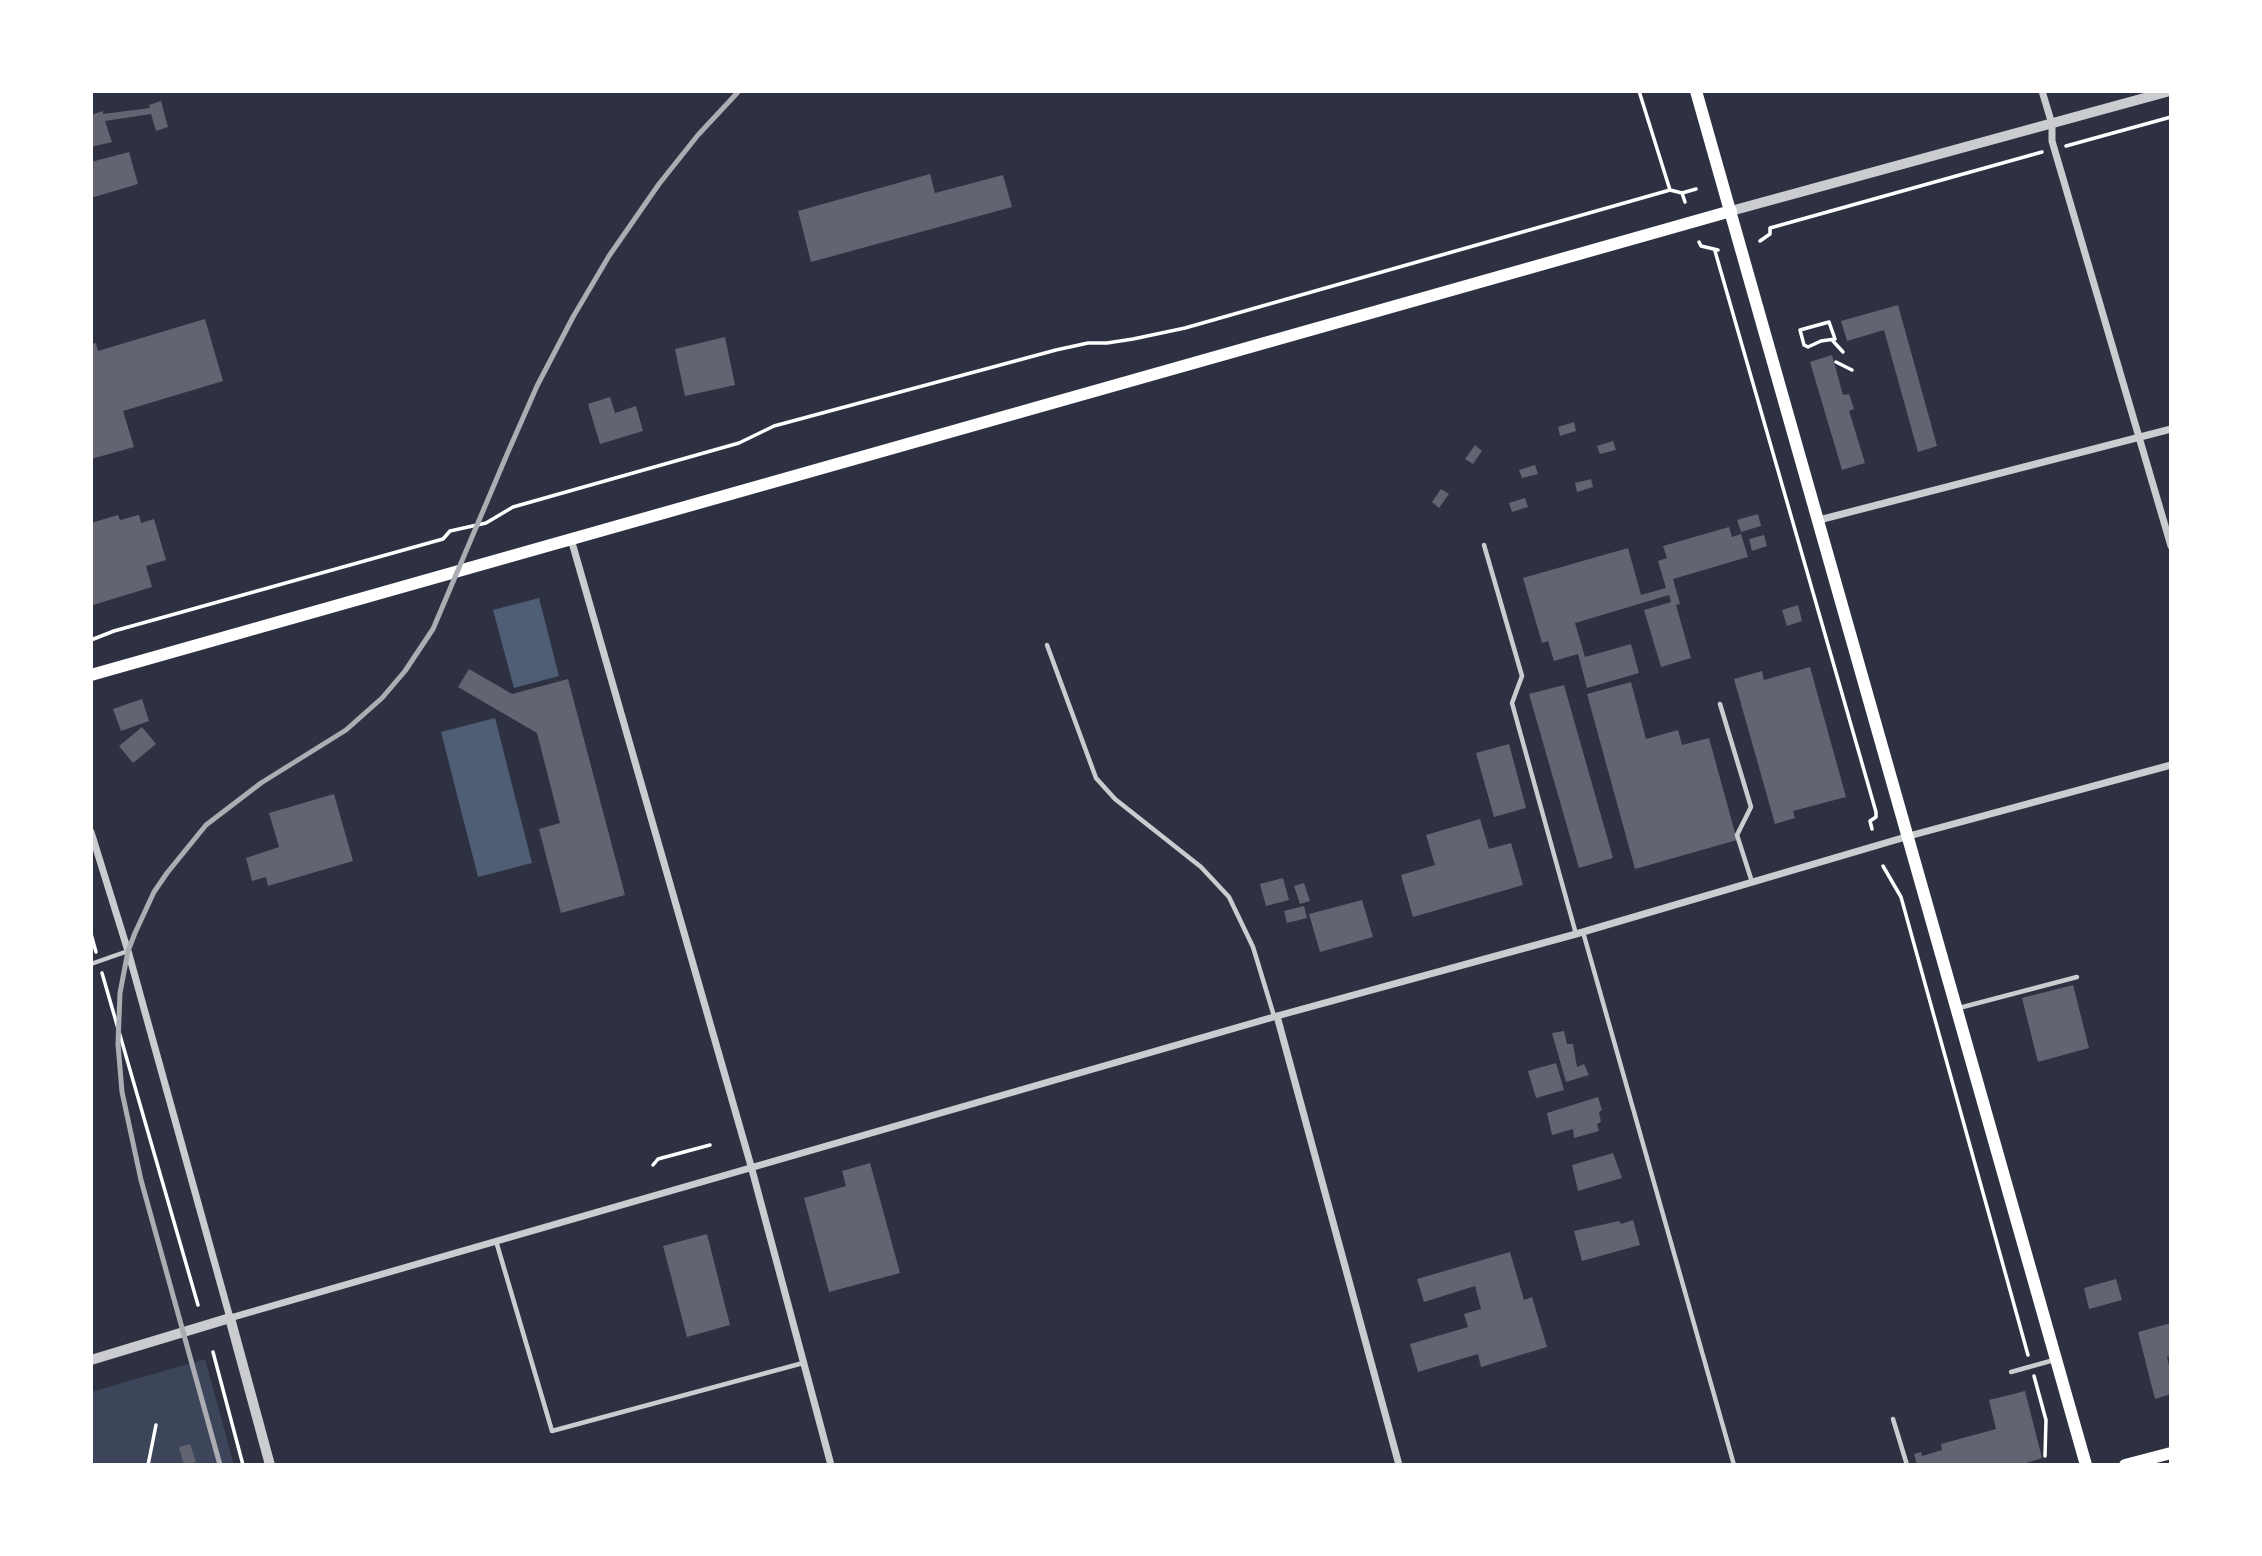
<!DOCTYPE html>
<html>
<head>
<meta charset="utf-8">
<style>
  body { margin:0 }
  #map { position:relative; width:2262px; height:1556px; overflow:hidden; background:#2d3142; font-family:Inter,sans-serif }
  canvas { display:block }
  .frame { position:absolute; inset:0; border:93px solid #fff; pointer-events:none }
</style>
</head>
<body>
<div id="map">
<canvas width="2262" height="1556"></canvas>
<div class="frame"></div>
</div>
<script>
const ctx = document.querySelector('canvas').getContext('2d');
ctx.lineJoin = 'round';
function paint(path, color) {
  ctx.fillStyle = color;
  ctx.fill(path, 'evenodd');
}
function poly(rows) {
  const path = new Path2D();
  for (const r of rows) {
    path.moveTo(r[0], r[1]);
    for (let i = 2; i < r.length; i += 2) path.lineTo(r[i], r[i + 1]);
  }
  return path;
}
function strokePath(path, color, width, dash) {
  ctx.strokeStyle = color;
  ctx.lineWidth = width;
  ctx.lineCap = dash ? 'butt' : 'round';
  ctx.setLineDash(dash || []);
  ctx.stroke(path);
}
paint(poly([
  [205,1359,234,1465,91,1465,91,1392]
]), '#3c4559');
paint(poly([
  [539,598,559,676,514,688,493,610],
  [495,718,532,863,478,877,441,732]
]), '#4f5d75');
paint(poly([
  [161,101,168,127,156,131,151,114,105,121,112,142,91,147,91,115,103,111,103,114,150,108,149,105],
  [129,152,138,184,91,198,91,162],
  [930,174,935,193,1003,175,1012,207,811,262,798,211],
  [1898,305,1937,446,1918,452,1884,330,1847,341,1841,321],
  [205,319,223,381,123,411,134,447,91,459,91,344,96,343,98,351],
  [725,337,735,385,685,396,675,349],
  [1832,355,1843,395,1849,394,1854,409,1849,411,1865,463,1842,470,1810,362],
  [610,397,615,413,636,406,643,431,600,444,588,404],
  [1574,422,1576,431,1560,436,1558,427],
  [1613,441,1616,450,1600,454,1597,446],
  [1475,445,1482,451,1473,464,1465,459],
  [1535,465,1538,474,1522,478,1519,470],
  [1591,479,1593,487,1577,492,1575,483],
  [1441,489,1449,494,1439,508,1432,502],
  [1525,498,1528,507,1512,512,1509,503],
  [1758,514,1761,526,1741,532,1737,520],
  [118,515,120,520,139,515,141,523,154,519,166,560,146,566,152,587,93,605,91,523],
  [1729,527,1732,537,1741,534,1748,557,1673,579,1680,604,1676,605,1691,658,1661,667,1644,610,1671,602,1669,595,1575,623,1585,657,1631,644,1639,673,1587,688,1578,654,1554,661,1548,641,1542,643,1523,578,1628,548,1641,595,1666,588,1658,561,1667,558,1663,546],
  [1764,535,1767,546,1752,551,1749,539],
  [1798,605,1802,621,1787,626,1782,610],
  [1810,667,1846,797,1793,811,1795,818,1775,824,1734,679,1762,671,1764,680],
  [469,669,512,694,568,679,625,895,561,913,539,829,560,823,537,733,458,687],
  [1631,682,1646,739,1678,730,1682,745,1709,738,1737,840,1635,869,1587,694],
  [1564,685,1613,858,1579,868,1529,694],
  [142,699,149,721,121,731,113,709],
  [142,727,156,744,133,763,119,746],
  [1509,744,1526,808,1494,817,1476,753],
  [334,794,353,861,268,886,266,877,252,881,246,858,279,847,269,813],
  [1480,819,1489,849,1511,843,1523,885,1413,917,1401,875,1435,865,1426,835],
  [1283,878,1289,900,1266,906,1260,884],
  [1304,883,1310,901,1300,904,1294,886],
  [1362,900,1373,937,1320,952,1309,914],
  [1304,906,1307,918,1287,923,1284,911],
  [2073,985,2089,1048,2038,1062,2022,998],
  [1564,1031,1567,1044,1573,1044,1577,1067,1584,1064,1589,1075,1566,1082,1552,1033],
  [1556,1063,1564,1090,1536,1098,1528,1071],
  [1598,1097,1602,1110,1599,1112,1601,1122,1597,1124,1599,1131,1574,1138,1573,1129,1552,1135,1547,1113],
  [1613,1153,1622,1178,1578,1191,1572,1165],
  [870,1163,900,1273,829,1292,804,1198,846,1186,842,1171],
  [1633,1220,1640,1245,1582,1261,1574,1231,1619,1221,1621,1224],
  [707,1234,730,1325,687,1337,663,1246],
  [1510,1252,1524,1300,1532,1297,1547,1347,1481,1367,1478,1354,1418,1372,1410,1344,1468,1327,1464,1314,1481,1309,1475,1286,1424,1302,1417,1279],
  [2116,1279,2122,1300,2089,1309,2084,1288],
  [2171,1323,2171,1356,2167,1357,2171,1374,2171,1394,2155,1399,2138,1332],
  [2025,1391,2042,1458,2020,1465,2006,1463,2004,1465,1917,1465,1914,1454,1921,1452,1922,1456,1942,1450,1941,1444,1996,1429,1989,1400],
  [190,1444,196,1462,184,1465,179,1447]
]), '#626471');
strokePath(poly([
  [1639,91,1670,190,1682,193,1685,202],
  [2066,146,2171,117],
  [1682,193,1696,189],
  [1770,228,2042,152],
  [1760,241,1770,234,1770,228],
  [1699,242,1701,246,1718,250],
  [1715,251,1876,812,1876,817,1870,821,1872,829],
  [1829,322,1835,339,1821,341,1808,347,1804,345,1800,330,1829,322],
  [1833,341,1843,352],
  [1836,362,1852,370],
  [91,640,114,631,443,539,450,531,486,523,513,507,739,443,774,426,1056,350,1088,343,1107,343,1133,339,1185,328,1670,190],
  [1883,866,1901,897,2028,1355],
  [91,934,96,952],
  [102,973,198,1305],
  [653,1165,658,1159,710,1145],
  [213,1352,243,1465],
  [2034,1376,2046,1420,2045,1456],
  [148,1465,156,1425]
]), '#fff', 3.5);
strokePath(poly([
  [1484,545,1522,676,1512,703,1576,934],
  [1047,645,1096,778,1115,799,1201,867,1229,897,1253,947,1274,1016],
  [1720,704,1751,807,1737,835,1752,882],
  [1583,932,1734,1465],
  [91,964,128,951],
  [1959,1008,2077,977],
  [496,1241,552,1431,803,1363],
  [2011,1372,2054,1360],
  [1893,1419,1907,1465]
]), '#caccd0', 4.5);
strokePath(poly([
  [2042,91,2052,124,2052,141,2171,546],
  [1819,520,2171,429],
  [571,539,751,1166,831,1465],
  [91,832,128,951,230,1318,1277,1016,1576,934,1909,836,2171,765],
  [1277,1016,1399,1465]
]), '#caccd0', 7);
strokePath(poly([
  [1731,211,2170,91],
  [91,1360,230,1318,270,1465]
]), '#caccd0', 10);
strokePath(poly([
  [91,675,1731,211],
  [2125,1465,2171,1453]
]), '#fff', 12);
strokePath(poly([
  [1696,91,2086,1465]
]), '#fff', 12);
strokePath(poly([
  [220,1465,141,1180,122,1092,118,1044,120,993,128,951,135,933,154,892,167,873,206,825,261,783,346,730,382,698,405,671,433,629,508,452,537,386,573,317,609,256,659,184,698,135,739,91]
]), '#abadb3', 5);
</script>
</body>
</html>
